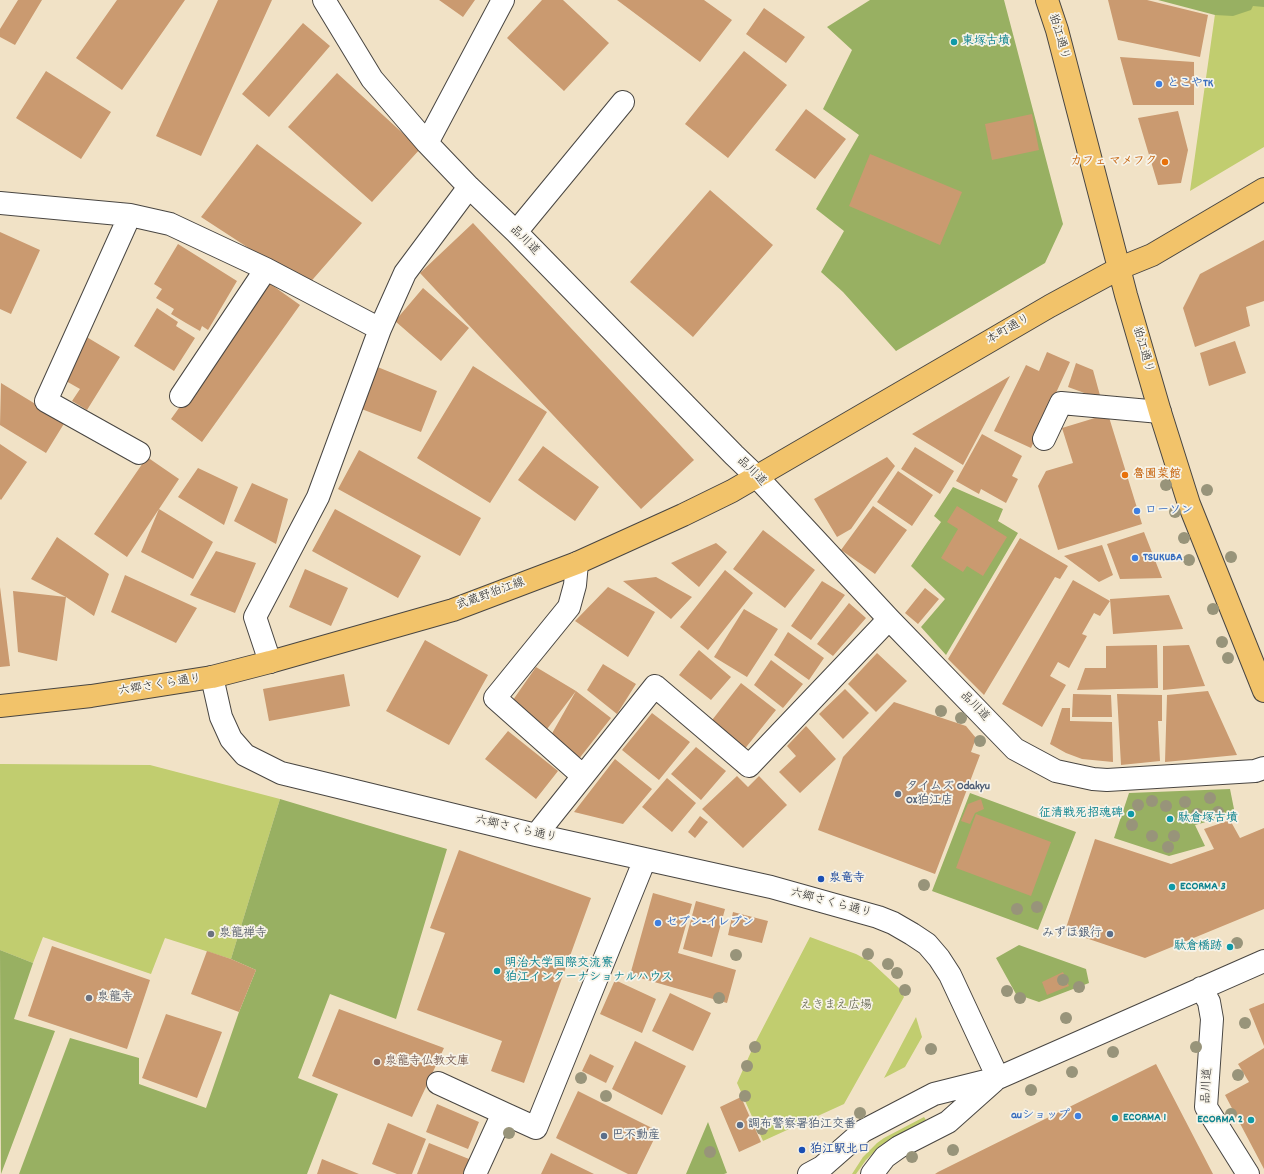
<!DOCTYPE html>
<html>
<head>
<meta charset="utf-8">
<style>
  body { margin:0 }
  canvas { display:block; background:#f1e2c6 }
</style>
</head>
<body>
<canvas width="1264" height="1174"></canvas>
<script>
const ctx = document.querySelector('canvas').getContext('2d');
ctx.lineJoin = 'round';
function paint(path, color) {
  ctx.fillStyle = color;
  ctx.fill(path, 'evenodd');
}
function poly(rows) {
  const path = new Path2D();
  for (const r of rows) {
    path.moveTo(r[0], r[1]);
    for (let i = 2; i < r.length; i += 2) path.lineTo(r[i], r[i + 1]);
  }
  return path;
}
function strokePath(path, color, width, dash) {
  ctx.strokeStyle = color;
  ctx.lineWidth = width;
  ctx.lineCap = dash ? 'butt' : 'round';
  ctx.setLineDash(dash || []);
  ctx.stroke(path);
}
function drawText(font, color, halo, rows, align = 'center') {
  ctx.font = font + ' Dekko,"Klee One",sans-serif';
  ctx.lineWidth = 3.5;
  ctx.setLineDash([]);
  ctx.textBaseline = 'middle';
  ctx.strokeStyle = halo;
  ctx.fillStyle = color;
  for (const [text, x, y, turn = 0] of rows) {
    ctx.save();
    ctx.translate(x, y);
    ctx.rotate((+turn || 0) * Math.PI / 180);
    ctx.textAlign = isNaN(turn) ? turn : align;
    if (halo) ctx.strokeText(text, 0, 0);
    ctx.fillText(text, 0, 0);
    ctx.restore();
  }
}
paint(poly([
  [1217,0,1264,0,1264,147,1190,191],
  [0,764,150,765,280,799,231,959,165,938,151,974,43,937,33,963,0,950],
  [810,937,856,954,871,962,899,988,904,997,844,1104,763,1141,737,1083,755,1043],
  [916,1017,922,1037,905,1067,884,1078],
  [924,1117,926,1120,894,1137,880,1146,866,1160,856,1174,852,1174,863,1157,877,1143,884,1138]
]), '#c1cd6f');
paint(poly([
  [870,0,1004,0,1063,224,1045,263,896,351,843,292,821,272,844,231,816,209,859,135,823,109,852,50,827,27],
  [1158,0,1264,0,1264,7,1253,6,1251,10,1233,16,1215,15],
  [953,487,1003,509,998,521,1018,533,946,655,921,627,945,599,911,566,941,522,934,516],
  [1230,789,1235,814,1195,825,1205,846,1169,856,1114,838,1129,793],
  [970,793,1076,832,1038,930,932,891],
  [280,799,447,849,396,1019,330,994,298,1078,338,1094,307,1174,19,1174,70,1038,139,1058,139,1084,206,1108,239,1012,256,970,231,959],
  [1019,945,1086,969,1089,983,1039,1002,1016,994,996,958],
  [0,950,33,963,14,1019,55,1031,1,1174],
  [708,1122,727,1173,724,1174,686,1174]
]), '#98b062');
paint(poly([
  [18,0,42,0,15,45,0,37,0,29],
  [117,0,185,0,122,90,76,58],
  [218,0,272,0,201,156,156,136],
  [439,0,475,0,463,17],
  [542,0,563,0,609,43,564,91,507,38],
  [617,0,704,0,732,20,700,62],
  [1108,0,1147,0,1208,15,1200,57,1118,40],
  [764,8,805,37,786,63,746,34],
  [303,23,330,46,269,117,242,94],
  [744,51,787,85,728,158,685,124],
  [1120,57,1194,62,1194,105,1133,105],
  [46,71,111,112,81,159,16,118],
  [337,73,420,149,372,202,288,127],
  [806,109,846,139,815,179,775,150],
  [1178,111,1188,150,1181,183,1158,185,1138,118],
  [1032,114,1039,150,992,160,985,124],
  [257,144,362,223,307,286,201,217],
  [870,154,962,192,940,245,849,206],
  [710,190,773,245,693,337,630,282],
  [473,223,694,460,641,509,420,273],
  [0,232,40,250,11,314,0,309],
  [1264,240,1264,301,1246,307,1250,326,1195,347,1183,308,1200,274],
  [178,244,237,281,208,330,202,326,200,331,186,323,171,314,174,309,156,298,162,289,154,284],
  [269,283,300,305,202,442,171,419],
  [423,288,469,328,441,361,395,321],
  [157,308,178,322,176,326,195,338,174,371,134,346],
  [85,336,120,357,87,410,72,401,80,389,66,381],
  [1235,341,1246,373,1209,386,1200,353],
  [1047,352,1070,362,1031,448,994,431,1026,365,1039,371],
  [1076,363,1093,370,1101,399,1068,387],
  [375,366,437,391,421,432,359,408],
  [473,366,547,412,490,503,417,458],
  [1010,376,963,465,912,434],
  [1,383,65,422,46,453,0,425],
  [1108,414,1142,524,1058,550,1038,486,1046,471,1073,463,1062,428],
  [982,434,1022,456,1012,476,1018,479,1006,503,981,489,979,494,956,481],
  [0,444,27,462,1,500,0,499],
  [543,446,599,487,575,521,518,480],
  [915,447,954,471,940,494,901,469],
  [359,450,481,518,460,556,338,489],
  [147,457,179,479,127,557,94,534],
  [887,457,895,466,851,529,837,537,814,499],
  [198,468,238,487,224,525,178,497],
  [898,471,933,495,912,526,877,502],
  [252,483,288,499,276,544,234,521],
  [873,506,907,530,875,574,841,550],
  [957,506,1007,537,983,576,967,566,963,572,941,558,958,529,947,522],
  [159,509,213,542,193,579,141,552],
  [335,509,421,556,398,598,312,551],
  [763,530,815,570,785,608,733,569],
  [1144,532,1162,578,1120,579,1107,544],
  [57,537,109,574,94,616,66,597,57,661,18,652,13,591,66,597,31,579],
  [1020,538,1068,566,1060,579,1055,577,984,695,948,659],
  [716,543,727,552,699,587,671,563],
  [1102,545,1113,575,1099,582,1064,556],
  [216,551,256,563,235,613,190,595],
  [305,569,348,588,331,626,289,607],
  [725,570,753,593,708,650,680,627],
  [125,575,197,608,176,643,111,612],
  [656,577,692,597,671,619,623,581],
  [1073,580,1110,601,1100,616,1094,613,1082,634,1087,636,1069,668,1058,662,1050,676,1066,685,1042,727,1002,704],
  [822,581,845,595,811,640,791,626],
  [0,587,10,666,0,667],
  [608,587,655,612,628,657,575,621],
  [925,588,939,599,918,624,905,613],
  [1169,595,1183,629,1113,634,1110,599],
  [849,603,866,618,833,656,817,644],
  [744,609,778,629,747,677,714,657],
  [788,632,824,658,809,680,774,655],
  [425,640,488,675,449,745,386,711],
  [1157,645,1158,688,1077,690,1085,668,1106,668,1106,646],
  [1189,645,1205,686,1163,690,1163,646],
  [699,650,731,677,711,700,679,675],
  [877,653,907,681,876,712,848,684],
  [771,660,803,684,783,708,754,685],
  [603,664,636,684,617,714,587,690],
  [536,667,576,691,544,733,513,700],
  [344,674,350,706,269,721,263,689],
  [741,683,776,710,743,751,709,724],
  [845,689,869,713,843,739,819,714],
  [576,691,611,718,578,760,550,737],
  [1208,691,1237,755,1165,762,1167,695],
  [1073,694,1111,695,1112,717,1072,717],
  [1117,694,1162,695,1162,721,1158,721,1160,761,1121,765],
  [894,702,966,726,976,738,971,752,980,755,935,874,818,830,843,757],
  [1062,708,1070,708,1070,721,1112,722,1113,762,1082,759,1066,753,1050,744],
  [652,713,690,742,659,780,622,750],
  [806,726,836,759,800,793,779,772,796,756,787,746],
  [508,731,558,771,536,799,485,759],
  [696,747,726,771,701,800,671,774],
  [615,759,652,789,623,824,574,812],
  [737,776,748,787,759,776,787,805,743,848,702,809],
  [667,778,696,803,672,832,642,807],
  [981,799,984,809,975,813,970,824,961,821,968,804],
  [976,814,1051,842,1031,896,956,868],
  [700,816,708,822,695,838,688,832],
  [1230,820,1240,838,1264,828,1264,909,1145,958,1065,931,1095,839,1171,864,1214,849,1204,829],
  [459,850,591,898,524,1083,491,1071,502,1041,417,1010,445,933,430,928],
  [653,893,692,904,678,953,736,970,727,1003,630,975],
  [696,901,725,909,712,957,683,949],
  [733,912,768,921,762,943,728,935],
  [52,946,150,980,127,1049,28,1016],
  [207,951,231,959,256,970,239,1012,191,994],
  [1063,972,1069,986,1047,995,1042,982],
  [615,980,656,999,642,1033,600,1014],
  [670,993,711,1013,693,1051,652,1031],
  [1264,1003,1264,1046,1249,1009],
  [339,1009,444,1048,412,1117,312,1076],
  [166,1014,222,1032,197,1098,142,1078],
  [635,1041,686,1066,662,1115,612,1089],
  [1264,1048,1264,1169,1225,1095,1249,1082,1238,1064],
  [590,1054,614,1066,606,1083,582,1071],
  [1156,1064,1213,1174,935,1174,938,1172],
  [578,1091,658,1131,637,1174,628,1174,556,1138],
  [741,1097,761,1142,739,1152,720,1107],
  [437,1104,479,1122,468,1149,426,1132],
  [388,1123,426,1139,412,1174,397,1174,372,1164],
  [429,1143,469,1159,463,1174,417,1174],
  [551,1153,594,1174,541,1174],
  [322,1159,359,1174,317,1174]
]), '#ca9a70');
const minor = poly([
  [324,0,372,79,427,143,469,187,516,232,734,455,757,477,889,619,1015,749,1056,771,1093,779,1107,780,1255,771,1264,768],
  [427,143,503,0],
  [0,203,130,215,170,224,266,269,380,329],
  [130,215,46,401,139,453],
  [516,232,623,102],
  [181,396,266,269],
  [1044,439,1061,403,1160,412],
  [577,563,575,585,569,607,495,698,583,776],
  [270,662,255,617,318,497,380,329,405,273,469,187],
  [212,677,221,717,231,739,245,755,281,773,536,835,771,887,878,917,893,923,912,934,927,944,939,958,950,975,998,1078],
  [536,835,655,686,749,766,889,619],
  [1201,988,1209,1002,1212,1019,1206,1107,1248,1174],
  [438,1083,503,1113],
  [475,1174,503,1113,536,1128,645,859],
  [809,1174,822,1167,863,1131,934,1094,998,1078,1264,961],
  [872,1174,885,1157,899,1147,948,1122,994,1081]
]);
const major = poly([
  [1047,0,1057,30,1126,295,1160,412,1189,504,1264,691],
  [0,706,91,696,212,677,270,662,453,610,577,563,683,515,732,491,1050,306,1120,268,1152,255,1264,189]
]);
strokePath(minor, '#494642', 24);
strokePath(major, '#494642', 24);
strokePath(minor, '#fff', 22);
strokePath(major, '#f2c36a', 22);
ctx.fillStyle = '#98947a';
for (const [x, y] of [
  [1166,485],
  [1207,490],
  [1175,512],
  [1184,538],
  [1231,557],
  [1189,560],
  [1213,609],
  [1222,642],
  [1228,658],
  [941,711],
  [961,718],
  [980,741],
  [1210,798],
  [1152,801],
  [1185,802],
  [1138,805],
  [1166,806],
  [1218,812],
  [1197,814],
  [1132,825],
  [1152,836],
  [1174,836],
  [1168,847],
  [924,885],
  [1037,907],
  [1017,909],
  [1237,943],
  [868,954],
  [736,955],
  [888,964],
  [897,973],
  [1063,980],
  [1079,987],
  [905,990],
  [1007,991],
  [719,998],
  [1020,998],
  [1066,1018],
  [1245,1023],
  [755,1047],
  [1196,1047],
  [931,1049],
  [1113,1052],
  [747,1066],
  [1072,1072],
  [1238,1075],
  [581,1078],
  [1031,1090],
  [606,1096],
  [745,1096],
  [860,1113],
  [1231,1114],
  [762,1129],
  [509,1133],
  [953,1150],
  [710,1152],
  [912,1157]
]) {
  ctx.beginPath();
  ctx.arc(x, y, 6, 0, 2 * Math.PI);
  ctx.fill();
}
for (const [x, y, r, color] of [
  [954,42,4,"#0f9aa8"],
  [1159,84,4,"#3f7fe0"],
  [1165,162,4,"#e8710a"],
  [1125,475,4,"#e8710a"],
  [1137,511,4,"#3f7fe0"],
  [1135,558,4,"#3f7fe0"],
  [898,794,4,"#5c6f8a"],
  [1131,814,4,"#0f9aa8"],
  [1170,819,4,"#0f9aa8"],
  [821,879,4,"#1a4fb4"],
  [1172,887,4,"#0f9aa8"],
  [658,923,4,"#3f7fe0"],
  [211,934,4,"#6b7280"],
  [1110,934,4,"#5c6f8a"],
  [1230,947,4,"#0f9aa8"],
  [497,971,4,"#0f9aa8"],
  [89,998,4,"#6b7280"],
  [377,1062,4,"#8d6e63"],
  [1078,1116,4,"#3f7fe0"],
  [1115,1118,4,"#0f9aa8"],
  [1251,1120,4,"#0f9aa8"],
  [740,1125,4,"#5c6f8a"],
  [604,1136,4,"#5c6f8a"],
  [802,1150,4,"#1a4fb4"]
]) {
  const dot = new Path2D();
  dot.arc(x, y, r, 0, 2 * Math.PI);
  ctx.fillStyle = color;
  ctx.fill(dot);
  strokePath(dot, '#f7f3e8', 1.5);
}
drawText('12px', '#2b2b2b', '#f7f3e8', [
  ["狛江通り",1058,37,74],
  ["品川道",524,241,45],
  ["本町通り",1009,330,-30],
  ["狛江通り",1142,350,74],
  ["品川道",751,472,45],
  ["武蔵野狛江線",491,595,-20],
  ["六郷さくら通り",160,686,-9],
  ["品川道",974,707,46],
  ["六郷さくら通り",516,830,13],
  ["六郷さくら通り",831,904,15],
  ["品川道",1208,1086,-87]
]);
drawText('bold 12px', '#0d838f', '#f7f3e8', [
  ["東塚古墳",962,42],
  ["征清戦死招魂碑",1123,814,"right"],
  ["駄倉塚古墳",1178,819],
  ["ECORMA 3",1180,887],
  ["駄倉橋跡",1222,947,"right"],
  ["明治大学国際交流寮",505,964],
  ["狛江インターナショナルハウス",505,978],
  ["ECORMA 1",1123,1118],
  ["ECORMA 2",1243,1120,"right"]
], 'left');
drawText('bold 12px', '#366cbe', '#f7f3e8', [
  ["とこやTK",1167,84],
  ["ローソン",1145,511],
  ["TSUKUBA",1143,558],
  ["セブン-イレブン",666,923],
  ["auショップ",1070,1116,"right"]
], 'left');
drawText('bold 12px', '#c56008', '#f7f3e8', [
  ["カフェ マメフク",1157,162],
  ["魯園菜館",1133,475,"left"]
], 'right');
drawText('bold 12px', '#4e5e75', '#f7f3e8', [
  ["タイムズ Odakyu",906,787],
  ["OX狛江店",906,801],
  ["みずほ銀行",1102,934,"right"],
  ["調布警察署狛江交番",748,1125],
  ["巴不動産",612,1136]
], 'left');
drawText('bold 12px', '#164399', '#f7f3e8', [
  ["泉竜寺",829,879],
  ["狛江駅北口",810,1150]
], 'left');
drawText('bold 12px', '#5b616d', '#f7f3e8', [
  ["泉龍禅寺",219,934],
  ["泉龍寺",97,998]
], 'left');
drawText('12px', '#50543c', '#f7f3e8', [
  ["えきまえ広場",836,1006]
]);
drawText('bold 12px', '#785e54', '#f7f3e8', [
  ["泉龍寺仏教文庫",385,1062]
], 'left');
</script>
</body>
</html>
